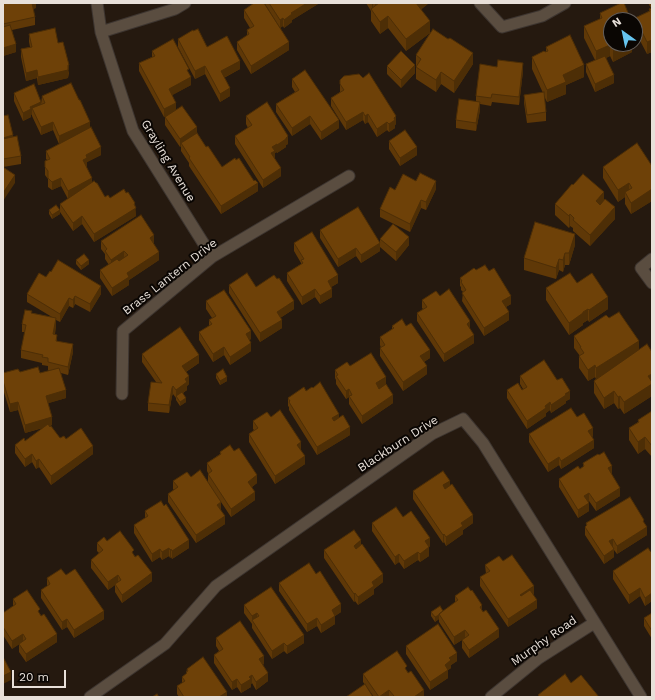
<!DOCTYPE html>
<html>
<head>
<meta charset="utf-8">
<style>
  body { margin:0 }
  #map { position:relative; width:655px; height:700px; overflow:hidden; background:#25190f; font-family:"Work Sans",sans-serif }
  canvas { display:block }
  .frame { position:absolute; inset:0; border:4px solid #e8e0d9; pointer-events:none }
  .north { position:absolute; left:603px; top:12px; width:40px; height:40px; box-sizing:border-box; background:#0a0603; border:1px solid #635d59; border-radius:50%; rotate:327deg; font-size:11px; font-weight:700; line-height:16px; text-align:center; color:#e8e0d9 }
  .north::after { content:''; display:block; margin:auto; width:14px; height:18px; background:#66c4ef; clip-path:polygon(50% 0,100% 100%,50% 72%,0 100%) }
  .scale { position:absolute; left:12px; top:670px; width:54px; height:18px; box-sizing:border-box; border:2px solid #e8e0d9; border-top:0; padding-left:5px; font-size:12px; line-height:14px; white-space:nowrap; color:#e8e0d9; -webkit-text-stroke:3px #0a0603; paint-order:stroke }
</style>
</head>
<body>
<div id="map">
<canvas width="655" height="700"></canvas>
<div class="frame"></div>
<div class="north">N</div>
<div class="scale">20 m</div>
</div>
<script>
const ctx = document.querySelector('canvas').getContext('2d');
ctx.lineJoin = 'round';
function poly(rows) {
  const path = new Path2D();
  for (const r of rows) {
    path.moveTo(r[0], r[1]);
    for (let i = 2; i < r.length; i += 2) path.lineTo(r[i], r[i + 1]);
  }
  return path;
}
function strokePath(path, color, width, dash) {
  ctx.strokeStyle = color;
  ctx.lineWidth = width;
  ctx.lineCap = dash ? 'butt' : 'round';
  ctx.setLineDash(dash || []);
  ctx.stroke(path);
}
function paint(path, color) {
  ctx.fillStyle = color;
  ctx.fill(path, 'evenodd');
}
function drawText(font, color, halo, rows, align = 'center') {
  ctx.font = font + ' "Work Sans",sans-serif';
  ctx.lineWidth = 4;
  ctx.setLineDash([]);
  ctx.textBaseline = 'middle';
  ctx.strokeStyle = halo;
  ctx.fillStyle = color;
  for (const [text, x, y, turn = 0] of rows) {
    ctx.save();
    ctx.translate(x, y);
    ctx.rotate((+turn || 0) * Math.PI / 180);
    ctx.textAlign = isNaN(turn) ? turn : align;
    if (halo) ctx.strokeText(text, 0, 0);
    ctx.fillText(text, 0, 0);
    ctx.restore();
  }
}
const minor = poly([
  [97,3,101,32,133,131,212,257],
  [480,3,502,27,542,16,565,3],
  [101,32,175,9,185,3],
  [652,259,641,268,652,283],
  [122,394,123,331,212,257,349,176],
  [90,697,165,644,216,586,432,434,463,419,483,443,641,697],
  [491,697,539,658,594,623]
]);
strokePath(minor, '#3d3530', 13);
strokePath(minor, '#5a4d40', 11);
paint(poly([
  [3,3,36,3,36,8,33,9,35,17,35,25,12,30,16,52,3,56],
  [265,3,318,3,318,4,292,20,292,22,284,28,283,26,280,28,265,4],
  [366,3,429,3,421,9,430,33,473,64,454,93,441,84,436,92,416,79,416,55,430,33,406,51,388,28,380,34,371,21,371,11],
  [648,3,652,3,652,52,647,54,636,33,636,43,635,44,635,18,649,11,649,9,651,8],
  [244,10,289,50,251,74,237,50,237,42,247,36,247,30,250,28,244,18],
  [600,13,634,44,634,48,632,49,632,52,613,62,610,56,606,58,614,83,595,92,586,72,586,64,595,60,584,38,584,26,600,19],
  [193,31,207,47,240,69,224,78,230,96,220,102,205,74,195,79,178,47,178,39],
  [29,34,58,43,69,73,68,78,38,85,37,78,26,81,21,57,21,49,30,47,29,42],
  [546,47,584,77,566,85,566,94,547,102,544,96,546,112,546,121,527,123,524,103,524,95,543,93,532,69,532,57,546,52],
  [152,51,189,74,191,85,172,95,176,110,197,133,206,147,222,167,258,191,221,214,189,166,189,163,181,151,181,146,180,147,165,125,165,117,168,115,164,117,139,71,139,63,152,57],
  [387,66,415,73,401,88,387,74],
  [523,71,519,105,492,102,491,106,480,104,480,110,476,131,456,128,456,120,476,102,476,96],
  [292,79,339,128,321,140,310,124,292,136,276,112,276,104,295,92,292,87],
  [340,84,396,124,395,125,395,128,389,132,387,130,377,137,368,122,365,124,363,120,346,130,331,106,331,98,340,92],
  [14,93,41,104,42,96,90,128,101,155,87,162,87,166,86,167,92,183,105,197,110,198,135,207,136,216,94,242,82,224,73,231,60,212,60,204,68,199,61,186,52,190,48,187,48,179,45,175,45,167,47,160,46,159,46,151,63,142,59,144,53,130,41,135,32,116,32,114,31,115,31,117,23,121,14,101],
  [3,116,13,137,21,156,21,164,3,167],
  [246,116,288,144,286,145,286,147,277,153,277,152,275,153,275,159,281,176,263,188,235,144,235,136,248,128,246,124],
  [389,141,417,155,400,166,389,149],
  [652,166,652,201,631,214,625,204,625,197,618,202,603,178,603,167],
  [573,185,604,200,615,219,590,246,573,231,573,228,570,226,569,228,555,215,555,204],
  [436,189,426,210,421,208,410,232,380,217,380,209,395,190],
  [49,210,60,214,52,219,49,214],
  [320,230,380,243,380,239,409,245,396,261,380,247,380,251,361,263,356,256,338,267,320,238],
  [101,241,154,243,153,244,159,260,129,280,129,285,112,296,100,278,100,270,109,265,105,259,105,254,101,249],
  [294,243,338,283,331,287,332,297,320,304,315,297,302,305,287,281,287,273,301,264,301,263,294,251],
  [575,245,569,265,565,265,563,272,559,270,556,279,524,270,524,258],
  [76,260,89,264,81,270,76,264],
  [476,270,489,271,511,304,506,307,509,320,484,336,462,301,463,292,461,290,461,287,460,286,460,278],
  [51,272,101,294,90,312,75,304,73,308,69,306,60,322,56,320,56,326,55,334,57,341,73,352,68,375,61,373,66,398,48,403,52,425,50,426,60,438,66,439,93,454,51,485,39,467,36,469,32,462,25,467,15,453,15,445,25,441,43,428,25,433,18,410,10,412,3,389,3,373,20,372,40,373,50,371,48,370,48,366,42,365,42,363,21,358,21,350,25,332,22,332,22,324,32,313,52,317,27,302,27,294],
  [229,285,256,287,294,309,280,318,282,328,260,342,229,293],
  [546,288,608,309,589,322,588,320,583,323,583,325,569,335,546,300],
  [440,296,474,343,444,362,417,321,417,313,423,309,422,308,422,300],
  [206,301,251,339,249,340,251,351,230,365,224,355,213,362,199,340,199,332,209,326,209,320,212,318,206,309],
  [609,318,639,351,652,352,652,396,624,414,620,408,618,409,614,403,604,409,594,393,594,381,596,379,595,377,588,381,579,368,579,356,580,356,574,348,574,336],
  [392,326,406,326,430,358,424,362,427,374,403,391,380,356,380,348,381,348,380,345,380,337,392,329],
  [142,354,199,363,186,372,189,384,187,386,187,390,183,393,186,402,180,406,176,400,176,398,173,394,172,396,169,413,148,411,148,403,156,382,142,362],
  [350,366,386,385,393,403,362,424,349,404,349,397,346,399,336,384,336,380,335,378,335,370],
  [216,374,227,381,220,385,216,378],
  [520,376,557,380,570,399,566,401,566,403,551,413,550,410,546,413,546,416,527,429,507,398,507,390,522,390,523,389,520,384],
  [306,391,339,418,350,435,317,455,289,410,289,407,288,406,288,398],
  [652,411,652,457,645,449,638,454,629,440,629,428,638,422,638,420],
  [271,417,301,450,305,464,275,484,249,442,249,434,254,430,253,429,253,421],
  [577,417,593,436,592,437,594,448,561,469,559,465,548,472,529,442,529,434],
  [234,451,257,483,252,487,255,500,231,517,221,502,221,510,225,524,196,543,168,502,168,494,174,490,173,489,173,481,191,477,208,482,208,473,207,471,207,463,220,454,220,452],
  [583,463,612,474,611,474,620,496,596,511,589,501,588,502,589,511,578,518,559,487,559,479,583,467],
  [450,486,473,523,463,530,463,534,446,546,444,542,443,543,413,499,413,491],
  [145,511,189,548,172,559,171,557,170,558,169,556,162,560,160,557,152,562,134,533,134,525,145,518],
  [403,517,430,546,429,547,429,556,420,562,418,560,404,569,399,562,395,565,372,531,372,523],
  [586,523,644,523,647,535,617,554,614,550,614,557,604,564,585,535,585,527,586,526],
  [107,541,134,555,152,581,122,603,115,592,115,585,108,590,91,568,91,560,99,553,97,551,97,543],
  [361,545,383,582,374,589,374,594,358,605,355,601,354,602,324,558,324,550],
  [652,552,652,601,645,606,640,596,629,604,613,579,613,571],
  [503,561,533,595,537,608,508,627,480,586,480,577,486,574,485,565],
  [66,575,104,619,74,638,67,627,62,630,41,598,41,590,47,586,47,578],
  [279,583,341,612,335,616,335,624,321,633,317,626,307,632,279,591],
  [455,596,482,610,499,637,469,658,462,648,462,640,454,645,439,622,439,619,435,622,431,616,431,612,443,611,455,603],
  [13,599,40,614,57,642,26,662,19,652,19,644,12,649,3,635,3,613,13,606],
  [244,605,304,643,287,654,284,651,272,659,252,628,252,624,244,613],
  [652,613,652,639,644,626,644,618],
  [216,638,264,664,262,665,268,681,256,690,252,683,251,684,251,687,241,693,237,687,232,690,214,663,214,655,219,651,216,646],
  [406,646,457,661,451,665,451,668,448,670,448,678,430,690,406,654],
  [187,669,227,697,179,697,177,694,177,686,182,683,182,677,186,674],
  [407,671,424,697,374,697,363,682,363,674]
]), '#5f3807');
paint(poly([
  [32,3,36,3,36,8,32,9],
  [307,3,318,3,318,4,292,20,292,22,284,28,284,20,291,13],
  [372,3,373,3,373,11,372,10],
  [375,3,387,3,375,12],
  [416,3,429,3,416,14],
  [388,16,388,28,380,34,380,22],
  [283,18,283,26,280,28,280,20],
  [430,21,430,33,406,51,406,39],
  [635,32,636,32,636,43,635,44],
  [652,40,652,52,647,54,647,42],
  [289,42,289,50,251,74,251,66],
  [16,44,16,52,3,56,3,48],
  [625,44,635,44,634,44,634,48,632,49,632,52,613,62,613,50],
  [610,45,610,56,596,63,596,51],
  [473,53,473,64,454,93,454,81],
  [240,61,240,69,221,79,221,71],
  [523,63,523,71,519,105,519,97],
  [68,65,69,65,68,78,38,85,38,77],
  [415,65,415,73,401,88,401,80],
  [584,65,584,77,566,85,566,94,547,102,547,90,563,75],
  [205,66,205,74,195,79,195,71],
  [37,70,37,78,26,81,26,73],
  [441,72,441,84,436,92,436,80],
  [614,75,614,83,595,92,595,84],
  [191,77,191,85,169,97,169,89],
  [230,88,230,96,220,102,220,94],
  [41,102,41,110,32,108,32,114,31,115,31,117,23,121,23,113,30,107],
  [480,102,480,110,476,131,476,123],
  [176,103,176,111,164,117,164,109],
  [363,112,363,120,346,130,346,122],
  [368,114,368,122,365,124,365,116],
  [310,116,310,124,292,136,292,128],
  [396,116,396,124,395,125,395,128,389,132,389,124,394,118],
  [339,120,339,128,321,140,321,132],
  [53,122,53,130,41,135,41,127],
  [90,122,90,130,59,144,59,136],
  [387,122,387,130,377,137,377,129],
  [197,127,197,135,181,143,181,146,180,147,180,139],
  [13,135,13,143,3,146,3,138],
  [288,136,288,144,286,145,286,147,277,153,277,145],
  [277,144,277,152,275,153,275,159,271,153,272,147],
  [101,147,101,155,87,162,87,166,83,168,83,160,86,155],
  [417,147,417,155,400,166,400,158],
  [281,168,281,176,263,188,263,180],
  [15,175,15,183,3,201,3,193],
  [61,178,61,186,52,190,52,182],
  [92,178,92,186,68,199,68,191],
  [436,181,436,189,426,210,426,202],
  [258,183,258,191,221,214,221,206],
  [629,183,629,195,625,192,625,197,618,202,618,190],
  [652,189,652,201,631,214,631,203],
  [604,192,604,204,596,213,596,201],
  [421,200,421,208,410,232,410,224],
  [135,203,136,216,94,242,94,234],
  [615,207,615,219,590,246,590,235],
  [60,210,60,214,52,219,52,215],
  [570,214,570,226,569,228,569,216],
  [82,216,82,224,73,231,73,223],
  [575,234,575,245,569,265,569,253],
  [154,235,154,243,150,246,150,238],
  [409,237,409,245,396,261,396,252],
  [380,243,380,251,361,263,361,255],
  [356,248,356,256,338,267,338,259],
  [124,251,124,259,111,268,111,260],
  [159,252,159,260,129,280,129,285,112,296,112,288,127,273],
  [565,253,565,265,563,272,563,260],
  [559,259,559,270,556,279,556,268],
  [89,260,89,264,81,270,81,266],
  [338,275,338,283,328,289,328,281],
  [101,286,101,294,90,312,90,304],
  [315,289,315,297,302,305,302,297],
  [332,289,332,297,320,304,320,296],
  [75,296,75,304,73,308,73,300],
  [511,296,511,304,502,309,502,301],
  [608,297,608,309,589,322,589,310],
  [69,298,69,306,60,322,60,314],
  [294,301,294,309,277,320,277,312],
  [588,309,588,320,583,323,583,325,569,335,569,323],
  [509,312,509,320,484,336,484,328],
  [56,318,56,326,53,342,53,334],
  [282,320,282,328,260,342,260,333],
  [470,321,470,329,467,324],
  [251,331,251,339,246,342,246,334],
  [474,335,474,343,444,362,444,354],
  [639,341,639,353,596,379,596,368],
  [251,343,251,351,230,365,230,357],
  [73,344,73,352,68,375,68,367],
  [224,347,224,355,213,362,213,354],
  [430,350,430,358,420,364,420,356],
  [199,355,199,363,182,374,182,366],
  [595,365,595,377,588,381,588,370],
  [427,366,427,374,403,391,403,382],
  [652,374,652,396,624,414,624,402,648,376],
  [189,376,189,384,187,386,187,390,176,397,176,396,176,398,176,390,185,379],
  [227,377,227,381,220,385,220,381],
  [386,377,386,385,376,391,376,383],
  [173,386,173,394,172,396,169,413,169,405,172,388],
  [349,389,349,397,346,399,346,391],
  [66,390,66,398,46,404,46,396],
  [570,391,570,399,566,401,566,403,551,413,551,405],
  [614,391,614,403,604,409,604,398],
  [393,395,393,403,362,424,362,416],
  [620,396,620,408,618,409,618,397],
  [186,398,186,402,180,406,180,402],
  [18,402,18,410,10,412,10,404],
  [550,402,550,410,546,413,546,416,527,429,527,421,545,406],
  [339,414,339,422,332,426,332,418],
  [52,417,52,425,25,433,25,425],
  [350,427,350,435,317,455,317,447],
  [593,428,593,436,588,439,588,431],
  [645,437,645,449,638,454,638,442],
  [594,440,594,448,561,469,561,461],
  [301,442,301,450,297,445],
  [93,446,93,454,51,485,51,476],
  [32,454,32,462,25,467,25,459],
  [305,456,305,464,275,484,275,476],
  [559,457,559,465,548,472,548,464],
  [39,459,39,467,36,469,36,461],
  [612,466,612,474,608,476,608,468],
  [257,475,257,483,248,490,248,482],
  [450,481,450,489,443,493,443,485],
  [620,488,620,496,596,511,596,503],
  [255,492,255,500,231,517,231,509],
  [589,493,589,501,584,504,584,496],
  [221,502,221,510,217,505],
  [589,503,589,511,578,518,578,510],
  [473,515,473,523,463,530,463,534,446,546,446,537,461,523],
  [225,516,225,524,196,543,196,535],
  [647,527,647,535,617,554,617,546],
  [444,534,444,542,443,543,443,535],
  [430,538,430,546,425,549,425,541],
  [613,539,613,547,609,541],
  [189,540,189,548,172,559,172,551],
  [361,540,361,548,354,554,354,546],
  [429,547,429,556,420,562,420,554],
  [169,548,169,556,162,560,162,552],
  [160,549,160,557,152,562,152,554],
  [171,549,171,557,170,558,170,550],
  [614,549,614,557,604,564,604,556],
  [418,552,418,560,404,569,404,561],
  [399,554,399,562,395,565,395,557],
  [152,573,152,581,122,603,122,595],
  [383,574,383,582,374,589,374,594,358,605,358,597,372,582],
  [118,575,118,583,108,590,108,582],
  [534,586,534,594,520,603,520,595],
  [640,588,640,596,629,604,629,595],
  [355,593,355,601,354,602,354,594],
  [652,593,652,601,645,606,645,598],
  [537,600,537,608,508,627,508,619],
  [341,604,341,612,332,618,332,610],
  [482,605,482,613,480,607],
  [104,611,104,619,74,638,74,630],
  [257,613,257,621,252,620,252,624,252,616],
  [439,615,439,619,435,622,435,617],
  [335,616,335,624,321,633,321,625],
  [317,618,317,626,307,632,307,624],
  [67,619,67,627,62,630,62,622],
  [499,629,499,637,469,658,469,650],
  [465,630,465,638,454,645,454,637],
  [23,634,23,642,12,649,12,641],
  [57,634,57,642,26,662,26,654],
  [304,635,304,643,287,654,287,646],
  [284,643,284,651,272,659,272,651],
  [457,653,457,661,451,665,451,668,447,671,448,670,448,678,430,690,430,682,449,658],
  [264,656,264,664,259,667,259,659],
  [11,672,11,680,3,684,3,676],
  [268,673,268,681,256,690,256,682],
  [252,675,252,683,251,684,251,687,241,693,241,685,249,677],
  [237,679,237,687,232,690,232,682],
  [389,690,389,697,380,697],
  [424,690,424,697,414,697],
  [227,692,227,697,219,697]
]), '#4d2e06');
const building = poly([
  [3,3,32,3,35,17,3,24,3,3],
  [254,3,264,3,289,42,251,66,237,42,249,34,247,30,254,26,244,10,254,3],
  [269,3,307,3,291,13,292,14,284,20,283,18,280,20,269,3],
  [379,3,416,3,430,21,406,39,388,16,380,22,371,9,379,3],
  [621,3,624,3,631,20,611,20,611,44,625,44,613,50,610,45,596,51,584,26,602,18,600,13,621,3],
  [652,8,652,40,647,42,635,18,650,11,649,9,652,8],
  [10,25,16,44,3,48,3,27,10,25],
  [55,28,58,43,63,42,69,65,68,65,68,70,38,77,37,70,26,73,21,49,32,47,29,34,55,28],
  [198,29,207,47,227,36,240,61,221,71,230,88,220,94,205,66,195,71,178,39,193,30,193,31,198,29],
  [433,29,448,39,450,38,473,53,454,81,441,72,436,80,416,67,421,59,416,55,433,29],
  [570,35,584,65,563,75,566,82,547,90,532,57,544,51,545,52,548,51,546,47,570,35],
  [173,39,189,69,187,70,191,77,169,89,176,103,164,109,139,63,155,56,152,51,173,39],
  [401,51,415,65,401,80,387,66,401,51],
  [605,56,614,75,595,84,586,64,605,56],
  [498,60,523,63,519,97,492,94,491,98,476,96,480,64,497,67,498,60],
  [305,70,339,120,321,132,310,116,292,128,276,104,299,90,292,79,305,70],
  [369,73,396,116,394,118,395,120,389,124,387,122,377,129,368,114,365,116,363,112,346,122,331,98,344,90,340,84,340,80,344,76,359,74,363,78,369,73],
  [71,83,79,100,80,100,90,122,59,136,53,122,41,127,32,108,45,103,42,96,71,83],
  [34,84,41,102,30,107,31,109,23,113,14,93,34,84],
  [544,92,546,112,527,115,524,95,544,92],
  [459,99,480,102,476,123,456,120,459,99],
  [267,102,288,136,286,138,286,139,277,145,277,144,272,147,275,151,271,153,281,168,263,180,235,136,252,125,246,116,267,102],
  [182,106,197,127,180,139,165,117,182,106],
  [8,115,13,135,3,138,3,116,8,115],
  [91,127,101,147,86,155,87,158,83,160,92,178,68,191,61,178,52,182,48,178,48,171,45,167,45,161,50,159,46,151,91,127],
  [405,130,417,147,400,158,389,141,405,130],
  [197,133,206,147,208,146,222,167,235,158,236,160,239,158,254,181,255,180,258,183,221,206,189,158,190,157,181,143,197,133],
  [17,136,21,156,3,159,3,139,17,136],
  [637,143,652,166,652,189,631,203,625,192,632,188,629,183,618,190,603,167,637,143],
  [3,167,15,175,3,193,3,167],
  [420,173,436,181,426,202,421,200,410,224,380,209,390,187,395,190,403,174,416,181,420,173],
  [583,174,604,192,596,201,600,205,605,199,615,207,590,235,573,220,574,218,570,214,569,216,555,204,572,184,573,185,583,174],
  [94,181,96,183,97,183,105,197,108,195,110,198,124,189,126,193,128,192,135,203,134,204,136,208,94,234,82,216,73,223,60,204,94,181],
  [56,205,60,210,52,215,49,210,56,205],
  [358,207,380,243,361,255,356,248,338,259,320,230,358,207],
  [141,215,154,235,150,238,159,252,127,273,129,277,112,288,100,270,117,259,119,261,128,255,124,251,111,260,105,251,107,249,101,241,141,215],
  [535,222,575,234,569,253,565,253,563,260,559,259,556,268,524,258,535,222],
  [393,224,409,237,396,252,380,239,393,224],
  [312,232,338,275,328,281,332,289,320,296,315,289,302,297,287,273,303,263,301,260,304,259,294,243,312,232],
  [84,254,89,260,81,266,76,260,84,254],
  [58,260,101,286,90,304,75,296,73,300,69,298,60,314,27,294,39,273,46,277,50,271,51,272,58,260],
  [485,265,489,271,494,268,511,296,502,301,509,312,484,328,462,293,466,290,461,282,462,281,460,278,474,268,476,270,485,265],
  [247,273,256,287,274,275,277,279,279,278,294,301,277,312,282,320,260,333,229,285,247,273],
  [570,273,577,283,592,273,608,297,589,310,588,309,583,312,583,313,569,323,546,288,570,273],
  [449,289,470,321,467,324,474,335,444,354,417,313,427,307,422,300,436,291,440,296,449,289],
  [224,290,251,331,246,334,251,343,230,357,224,347,213,354,199,332,212,324,209,320,216,316,206,301,224,290],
  [25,310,32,311,31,313,56,318,53,334,57,335,56,341,73,344,68,367,48,362,48,358,42,357,43,355,21,350,26,325,22,324,25,310],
  [619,312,639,341,596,368,595,365,588,370,579,356,584,353,580,347,581,347,574,336,606,315,609,318,619,312],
  [402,319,406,326,411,323,430,350,420,356,427,366,403,382,380,348,385,345,380,337,394,328,392,326,402,319],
  [180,327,199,355,182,366,189,376,185,379,187,382,176,390,173,386,172,388,169,405,148,403,151,382,162,383,142,354,180,327],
  [647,344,652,352,652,374,648,376,652,382,652,384,624,402,620,396,618,397,614,391,604,398,594,381,647,344],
  [371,353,386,377,376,383,379,389,386,384,393,395,362,416,349,396,352,395,349,389,346,391,336,376,338,375,335,370,347,362,350,366,371,353],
  [544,360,557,380,562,378,570,391,565,394,566,395,551,405,550,402,545,406,546,408,527,421,507,390,518,383,522,390,527,387,520,376,544,360],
  [38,367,40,373,59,368,66,390,46,396,52,417,25,425,18,402,10,404,3,381,3,373,18,369,20,372,38,367],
  [223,369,227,377,220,381,216,374,223,369],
  [320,382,339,414,332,418,334,421,343,415,350,427,317,447,289,402,290,401,288,398,304,387,306,391,312,387,313,388,320,382],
  [182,392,186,398,180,402,176,396,182,392],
  [571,408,577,417,584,413,593,428,588,431,594,440,561,461,559,457,548,464,529,434,571,408],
  [280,410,301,442,297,445,305,456,275,476,249,434,258,428,253,421,267,412,271,417,280,410],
  [652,411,652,446,645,437,638,442,629,428,639,422,638,420,652,411],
  [48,424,50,427,51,426,60,438,64,436,66,439,81,428,93,446,51,476,39,459,36,461,32,454,25,459,15,445,24,438,25,441,48,424],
  [230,445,234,451,239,448,257,475,248,482,255,492,231,509,208,474,212,471,207,463,221,454,220,452,230,445],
  [604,452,612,466,608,468,620,488,596,503,589,493,584,496,589,503,578,510,559,479,578,466,580,469,584,466,583,463,598,454,599,455,604,452],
  [200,470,221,502,217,505,225,516,196,535,168,494,178,487,173,481,187,472,191,477,200,470],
  [443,471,450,481,443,485,445,489,452,484,473,515,461,523,463,526,446,537,444,534,443,535,413,491,443,471],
  [630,497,644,520,643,521,647,527,617,546,613,539,609,541,614,549,604,556,585,527,587,525,586,523,630,497],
  [161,501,164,506,166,504,189,540,172,551,171,549,170,550,169,548,162,552,160,549,152,554,134,525,148,516,145,511,161,501],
  [396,507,403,517,411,511,430,538,425,541,429,547,420,554,418,552,404,561,399,554,395,557,372,523,396,507],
  [354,530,361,540,354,546,356,549,362,544,383,574,372,582,374,586,358,597,355,593,354,594,324,550,354,530],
  [120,531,134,550,132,552,135,557,138,555,152,573,122,595,115,584,121,580,118,575,108,582,91,560,103,550,97,543,104,537,107,541,120,531],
  [648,548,651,552,652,552,652,593,645,598,640,588,629,595,613,571,648,548],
  [512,555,534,586,520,595,521,596,530,590,537,600,508,619,480,577,490,571,485,565,499,556,503,561,512,555],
  [309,563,316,574,320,571,341,604,332,610,335,616,321,625,317,618,307,624,279,583,309,563],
  [61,569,66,575,75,569,104,611,74,630,67,619,62,622,41,590,50,584,47,578,61,569],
  [271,587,304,635,287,646,284,643,272,651,252,620,259,616,257,613,252,616,244,605,271,587],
  [468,587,471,591,472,590,482,605,480,607,483,612,486,610,499,629,469,650,462,640,469,635,465,630,454,637,439,614,458,600,455,596,468,587],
  [27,590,40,609,38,611,41,616,44,614,57,634,26,654,19,644,26,639,23,634,12,641,3,627,3,613,16,604,13,599,27,590],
  [440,606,443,611,439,614,439,615,435,617,431,612,440,606],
  [652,613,652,631,644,618,652,613],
  [240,621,264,656,259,659,268,673,256,682,252,675,249,677,251,679,241,685,237,679,232,682,214,655,223,649,216,638,240,621],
  [438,624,457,653,449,658,451,660,445,665,448,670,430,682,406,646,438,624],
  [397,651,407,666,405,668,408,673,411,671,424,690,414,697,392,697,394,696,389,690,379,697,363,674,397,651],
  [3,657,11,672,3,676,3,657],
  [203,657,227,692,219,697,184,697,177,686,185,681,182,677,187,673,186,672,188,671,187,669,203,657],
  [565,674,571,683,581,675,599,697,540,697,538,695,565,674],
  [365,684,373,697,346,697,365,684],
  [157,694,159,697,152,697,157,694]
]);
paint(building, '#6e4108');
strokePath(building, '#4d2e06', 1);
drawText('12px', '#e8e0d9', '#0a0603', [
  ["Grayling Avenue",168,161,59],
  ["Brass Lantern Drive",170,277,-38],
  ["Blackburn Drive",398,444,-33],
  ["Murphy Road",544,641,-35]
]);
</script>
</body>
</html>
